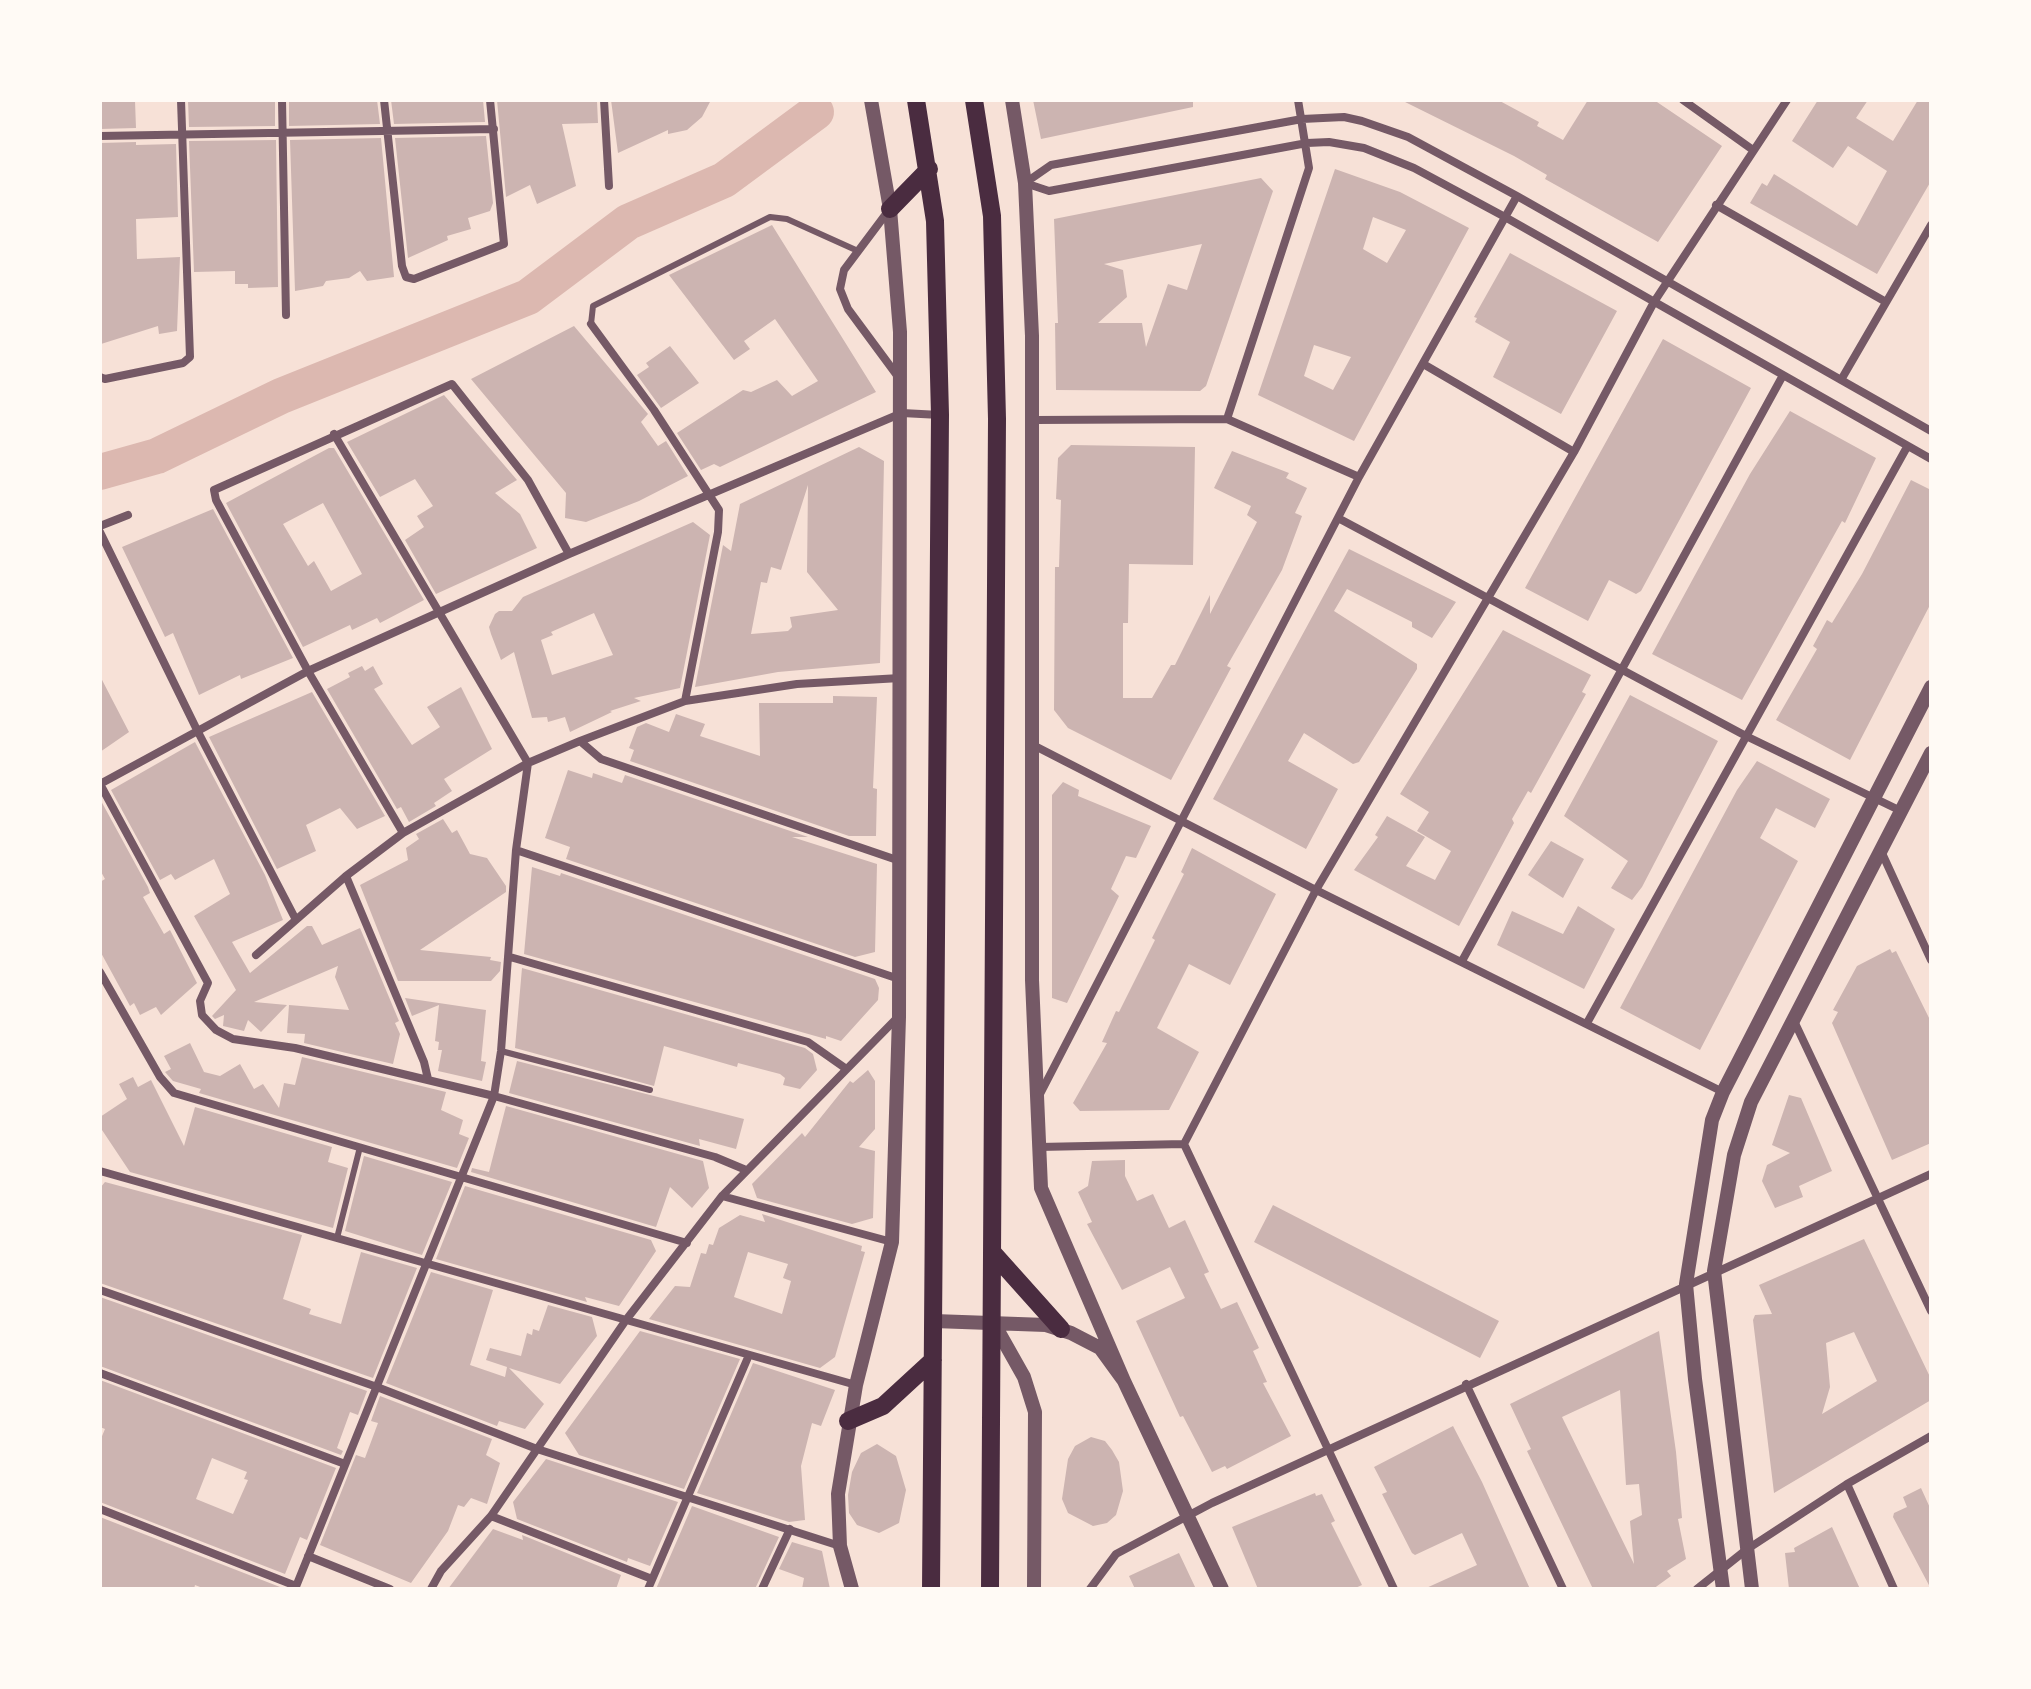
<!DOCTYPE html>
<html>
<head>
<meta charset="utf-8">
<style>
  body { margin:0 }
  #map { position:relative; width:2031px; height:1689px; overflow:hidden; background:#f7e1d7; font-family:Rubik,sans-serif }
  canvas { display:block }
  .frame { position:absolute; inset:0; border:102px solid #fffaf5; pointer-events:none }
</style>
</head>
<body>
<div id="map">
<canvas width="2031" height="1689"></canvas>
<div class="frame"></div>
</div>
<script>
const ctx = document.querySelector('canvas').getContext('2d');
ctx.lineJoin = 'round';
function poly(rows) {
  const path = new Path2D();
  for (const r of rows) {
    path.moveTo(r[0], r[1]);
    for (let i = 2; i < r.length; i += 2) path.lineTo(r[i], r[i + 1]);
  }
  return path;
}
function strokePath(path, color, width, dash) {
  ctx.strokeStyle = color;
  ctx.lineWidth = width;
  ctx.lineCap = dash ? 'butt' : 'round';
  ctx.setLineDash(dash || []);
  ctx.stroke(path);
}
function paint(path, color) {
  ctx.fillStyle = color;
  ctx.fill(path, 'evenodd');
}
strokePath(poly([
  [100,472,157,456,281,396,528,297,628,222,724,180,816,112]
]), '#dcb8b0', 36);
paint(poly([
  [100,100,135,101,136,128,100,129],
  [188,100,275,100,275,126,189,127],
  [289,100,377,100,380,124,289,126],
  [391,100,483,100,485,122,394,124],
  [497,100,597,101,598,123,562,124,576,186,537,204,530,185,506,197],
  [611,100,711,100,702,117,687,130,668,134,668,130,618,153],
  [1033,100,1193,100,1193,107,1041,139],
  [1401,100,1498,100,1539,122,1537,126,1563,140,1588,100,1654,100,1722,146,1658,242,1545,179,1547,175,1514,156],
  [1818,100,1868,100,1856,118,1893,141,1918,100,1931,100,1931,181,1877,274,1750,203,1762,183,1767,186,1774,174,1857,226,1887,171,1848,146,1833,168,1792,141],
  [486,136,493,203,490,211,468,218,471,229,447,236,448,240,408,258,395,138],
  [381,138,394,277,367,281,360,271,349,278,326,281,323,286,295,291,290,140],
  [276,140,278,287,248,288,248,284,235,284,235,271,194,272,189,141],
  [136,142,136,145,176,144,178,217,136,219,137,259,180,257,177,331,159,334,158,326,101,344,100,143],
  [1335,169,1400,192,1469,228,1354,441,1258,395],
  [1373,217,1406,230,1387,263,1363,249],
  [1314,345,1351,357,1333,390,1304,376],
  [1261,178,1273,191,1206,386,1200,391,1056,390,1055,323,1058,323,1054,219],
  [1202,244,1187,290,1168,284,1146,347,1142,323,1098,323,1127,297,1123,270,1104,264],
  [772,225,876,392,720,467,714,464,701,470,677,433,743,390,751,392,777,380,792,396,818,381,775,319,744,341,750,349,734,360,669,275],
  [1510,253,1617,311,1561,414,1493,377,1510,342,1475,322,1477,318,1474,317],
  [574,326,648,414,641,422,658,446,666,441,688,476,639,501,586,522,565,518,566,493,471,379],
  [1663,339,1751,388,1641,591,1636,594,1609,580,1588,621,1525,588],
  [670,346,699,383,661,408,637,375,649,367,646,363],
  [444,395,517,480,495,493,520,514,537,548,436,594,405,540,424,527,417,516,433,506,415,479,380,497,347,442],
  [1790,411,1876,458,1845,523,1842,521,1742,700,1652,654,1750,474],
  [1071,445,1195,447,1193,565,1129,564,1128,623,1123,623,1123,698,1152,698,1171,665,1175,665,1210,595,1210,614,1257,522,1247,515,1251,506,1214,488,1232,451,1289,473,1286,478,1307,488,1295,513,1302,516,1282,570,1227,666,1231,668,1171,780,1068,728,1054,710,1055,567,1059,567,1061,500,1056,499,1058,458],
  [859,447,884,461,880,663,778,672,695,687,723,545,731,551,740,504],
  [808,485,807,572,838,610,790,617,792,627,788,631,751,634,761,582,767,583,771,567,781,570],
  [329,448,334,448,424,600,380,623,377,618,352,630,350,625,303,647,226,503],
  [323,503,362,574,331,591,314,561,308,566,283,524],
  [1911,480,1931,490,1931,603,1850,760,1776,720,1817,649,1813,646,1827,620,1832,623,1862,574],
  [213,509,293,658,241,679,240,675,199,695,173,633,165,637,122,547],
  [693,522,710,535,680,688,634,698,641,701,610,711,612,712,570,732,565,717,548,722,547,717,532,718,514,652,501,660,491,634,489,627,495,614,499,611,512,611,523,597],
  [594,613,613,655,552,675,541,640,553,635,551,632],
  [1349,549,1456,602,1432,638,1412,627,1412,622,1347,589,1334,611,1417,664,1417,669,1359,762,1353,764,1304,733,1288,761,1338,789,1306,849,1213,799],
  [1503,630,1591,675,1582,692,1586,694,1531,793,1528,791,1512,819,1514,823,1459,926,1354,870,1378,837,1375,835,1387,816,1425,837,1406,866,1435,880,1451,851,1417,831,1429,812,1400,794],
  [362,666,365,671,373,666,383,684,374,689,412,745,440,727,427,707,461,687,492,749,444,779,452,791,434,803,436,806,409,822,401,807,397,809,327,689,350,677,348,673],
  [100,676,129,732,100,752],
  [312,692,385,816,357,829,340,808,306,825,316,851,277,869,209,737],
  [1630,695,1718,741,1642,887,1632,900,1611,888,1628,861,1564,816],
  [833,696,877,697,873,788,877,789,876,836,849,836,630,761,634,750,629,748,637,727,646,723,669,732,676,714,705,724,700,736,760,756,759,703,833,703],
  [195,742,265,875,283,920,232,942,250,973,307,926,312,926,322,945,360,928,399,1021,395,1023,400,1034,393,1064,304,1043,305,1034,287,1033,289,1005,349,1010,335,977,338,966,254,1002,287,1005,261,1032,248,1020,244,1031,223,1026,224,1015,215,1019,212,1016,236,990,194,916,230,894,214,859,175,880,171,874,160,880,111,790],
  [1757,761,1830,799,1815,828,1776,808,1760,838,1798,861,1700,1050,1620,1008,1737,790],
  [568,770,592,778,593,773,622,783,625,775,808,837,792,837,877,864,875,952,855,957,566,859,570,847,545,838],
  [1063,782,1079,790,1078,796,1151,826,1136,858,1126,856,1111,889,1119,896,1067,1003,1052,998,1052,795],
  [100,799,148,887,150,893,143,897,164,934,170,930,197,983,161,1015,156,1007,140,1015,134,1003,130,1006,100,951,100,882,105,879,100,870],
  [443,819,452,833,457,830,470,854,487,858,506,886,506,892,420,950,491,957,490,960,501,962,500,971,491,981,398,981,360,885,408,860,406,848,419,839,416,834],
  [1551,841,1584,859,1563,898,1528,875],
  [1192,848,1276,894,1230,985,1189,964,1157,1028,1199,1052,1169,1110,1080,1111,1073,1103,1107,1043,1102,1042,1116,1011,1119,1012,1155,940,1152,938,1184,874,1181,872],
  [532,867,560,876,561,873,875,979,879,988,878,1000,841,1041,826,1036,826,1039,524,954],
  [1578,906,1615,929,1584,989,1497,945,1512,911,1563,934],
  [1890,949,1892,953,1896,951,1931,1022,1931,1143,1892,1160,1832,1023,1838,1012,1833,1010,1857,966],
  [522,968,805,1048,813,1054,817,1070,800,1089,783,1085,785,1078,780,1074,738,1063,737,1067,664,1046,654,1086,515,1048],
  [405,998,486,1010,481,1061,486,1062,482,1081,438,1071,442,1050,438,1050,439,1042,435,1041,439,1005,412,1016],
  [190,1043,204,1072,220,1076,240,1064,254,1089,263,1084,279,1108,284,1083,295,1085,302,1057,446,1092,441,1110,463,1120,459,1134,469,1138,457,1168,199,1093,201,1089,173,1081,165,1072,171,1069,164,1056],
  [517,1061,744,1119,736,1149,699,1139,700,1146,509,1093],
  [868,1070,875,1081,875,1129,859,1147,875,1151,873,1218,852,1224,757,1198,752,1184,802,1133,805,1137,850,1081,853,1083],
  [133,1077,138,1087,151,1080,184,1146,195,1107,332,1147,328,1162,348,1168,333,1228,130,1172,100,1127,100,1117,127,1099,119,1084],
  [1789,1095,1801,1098,1832,1171,1799,1186,1803,1197,1775,1208,1762,1181,1767,1165,1790,1153,1772,1145],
  [506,1106,703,1161,709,1188,692,1208,670,1187,656,1227,471,1172,472,1168,489,1172],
  [364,1156,452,1182,422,1255,345,1231],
  [1125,1160,1125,1176,1137,1201,1153,1194,1169,1228,1185,1220,1209,1272,1204,1274,1221,1309,1237,1302,1259,1348,1253,1351,1267,1382,1263,1383,1291,1436,1227,1469,1225,1466,1212,1472,1183,1416,1180,1417,1136,1321,1185,1298,1170,1267,1122,1290,1087,1224,1092,1222,1078,1192,1088,1186,1092,1161],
  [105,1182,302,1235,283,1299,311,1309,309,1314,341,1324,361,1252,417,1268,373,1378,100,1283,100,1188],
  [465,1186,651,1240,656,1251,619,1306,585,1297,587,1302,436,1259],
  [1273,1205,1499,1321,1480,1358,1254,1242],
  [762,1214,862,1246,861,1251,865,1252,835,1357,820,1368,649,1319,675,1286,690,1287,701,1253,706,1254,709,1244,713,1245,719,1228,740,1215,765,1222],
  [748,1252,788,1264,783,1278,791,1281,782,1314,734,1297],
  [1864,1239,1931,1379,1931,1400,1774,1493,1753,1320,1755,1315,1772,1314,1759,1285],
  [1854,1332,1877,1381,1822,1414,1830,1387,1826,1343],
  [431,1272,493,1290,470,1365,505,1377,507,1367,486,1360,490,1348,521,1356,527,1333,532,1335,533,1329,539,1331,548,1305,592,1317,597,1336,560,1384,509,1368,544,1404,525,1429,499,1421,497,1426,386,1383],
  [100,1297,367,1391,358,1415,350,1412,337,1448,343,1451,341,1455,100,1366],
  [640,1331,740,1359,684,1489,579,1455,565,1433],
  [1659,1331,1676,1452,1682,1518,1678,1519,1686,1559,1667,1571,1671,1576,1653,1589,1593,1589,1527,1451,1531,1449,1510,1404],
  [1620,1390,1626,1485,1639,1484,1642,1515,1630,1521,1634,1564,1562,1417],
  [753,1363,835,1390,821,1426,812,1423,801,1466,805,1520,789,1522,697,1493],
  [100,1380,336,1468,307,1540,300,1537,285,1574,100,1502,100,1441,105,1429,100,1427],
  [212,1458,247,1472,244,1479,248,1480,233,1514,196,1499],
  [380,1396,492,1439,486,1455,500,1463,487,1504,471,1498,464,1507,458,1505,448,1531,411,1583,320,1545,356,1455,365,1458,378,1423,371,1421],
  [1453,1426,1482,1482,1530,1589,1424,1589,1477,1565,1462,1533,1415,1555,1412,1553,1382,1494,1387,1492,1374,1467],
  [1091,1437,1105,1441,1112,1450,1119,1462,1123,1491,1116,1515,1107,1523,1093,1526,1068,1513,1062,1499,1068,1459,1075,1446],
  [877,1444,896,1456,906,1490,899,1523,879,1533,857,1525,849,1513,848,1495,852,1472,861,1453],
  [546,1459,678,1502,650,1566,628,1558,627,1562,517,1519,513,1502],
  [1921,1488,1931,1510,1931,1589,1893,1517,1894,1513,1907,1507,1903,1497],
  [1315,1493,1316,1496,1322,1494,1335,1521,1331,1523,1362,1585,1353,1589,1258,1589,1232,1527],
  [692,1506,779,1537,755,1589,656,1589],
  [100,1517,280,1587,279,1589,205,1589,195,1585,194,1589,100,1589],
  [1832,1527,1860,1589,1789,1589,1785,1553,1795,1552,1794,1548],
  [493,1529,523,1540,522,1535,621,1575,616,1589,448,1589],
  [792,1542,822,1551,830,1589,802,1589,804,1578,779,1569],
  [1179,1553,1196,1589,1135,1589,1129,1576]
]), '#ccb4b1');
strokePath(poly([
  [591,324,593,306,770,217,787,219,858,251],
  [501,1051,650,1090],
  [337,1238,360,1147]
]), '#755966', 6);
strokePath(poly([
  [282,100,286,315],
  [384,100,402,266,406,277,414,279,504,244,490,100],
  [604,100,609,186],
  [1683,100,1753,150],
  [100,136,494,129],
  [1025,183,1051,165,1302,119,1344,117,1362,121,1408,137,1517,196,1931,431],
  [1025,183,1049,191,1307,143,1329,142,1364,148,1414,168,1505,217,1931,459],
  [1716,205,1886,302],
  [889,210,844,270,840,289,848,309,899,378],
  [591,324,654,410,719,510,718,532,685,701],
  [1425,365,1574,452],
  [100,377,105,379,183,363,190,357,181,100],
  [1841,380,1931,225],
  [1227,419,1309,168,1298,100],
  [1035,420,1227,419,1359,477],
  [1338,518,1746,736,1901,811],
  [100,526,128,515],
  [100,532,197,730,295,918],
  [580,741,601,759,900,861],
  [1031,744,1316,890,1723,1092],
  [100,784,308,671,569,554,902,413,940,415],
  [100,784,208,983,200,1001,202,1015,216,1030,233,1039,295,1048,494,1096,715,1157,746,1170],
  [403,833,308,671,216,500,214,490,452,384,528,480,569,554],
  [516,850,899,979],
  [1881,851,1931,960],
  [346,876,424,1062,428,1079],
  [256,955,346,876,403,833,528,763,580,741,685,701,797,684,900,678],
  [510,957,808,1042,845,1068],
  [1462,961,1782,377],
  [100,972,160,1077,174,1093,687,1243],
  [1794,1021,1931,1311],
  [1587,1023,1907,447],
  [1039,1096,1359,477,1517,196],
  [1184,1144,1316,890,1574,452,1654,302,1787,100],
  [1184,1144,1394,1589],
  [1039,1147,1184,1144],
  [100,1171,856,1385],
  [722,1196,892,1242],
  [100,1290,377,1387,537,1449,840,1546],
  [100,1373,345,1464],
  [1466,1384,1563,1589],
  [1847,1484,1894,1589],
  [100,1509,296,1586],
  [491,1516,652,1579],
  [308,1556,390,1589],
  [295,1589,494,1096,501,1051,516,850,528,763,334,434],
  [431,1589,441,1571,491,1516,626,1320,722,1196,897,1018],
  [648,1589,749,1355],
  [762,1589,790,1529],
  [1090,1589,1116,1554,1212,1503,1931,1174],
  [1697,1589,1746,1550,1847,1484,1931,1436]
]), '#755966', 8);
strokePath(poly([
  [1012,100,1025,183,1032,336,1032,980,1041,1188,1124,1381],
  [934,1321,1046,1325,1071,1333,1100,1348,1124,1381,1222,1589],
  [993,1322,1024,1377,1035,1412,1034,1589],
  [852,1589,840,1546,838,1494,856,1385,892,1242,899,1017,900,332,890,209,871,100],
  [1723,1589,1695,1379,1686,1284,1712,1120,1723,1092,1931,687],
  [1752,1589,1714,1271,1734,1155,1751,1102,1931,753]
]), '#755966', 14);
strokePath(poly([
  [916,100,935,221,940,415,931,1589],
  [974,100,992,216,997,419,990,1589],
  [890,209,929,169],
  [993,1253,1061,1329],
  [848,1421,883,1406,933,1360]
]), '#4a2c40', 18);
</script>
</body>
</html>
